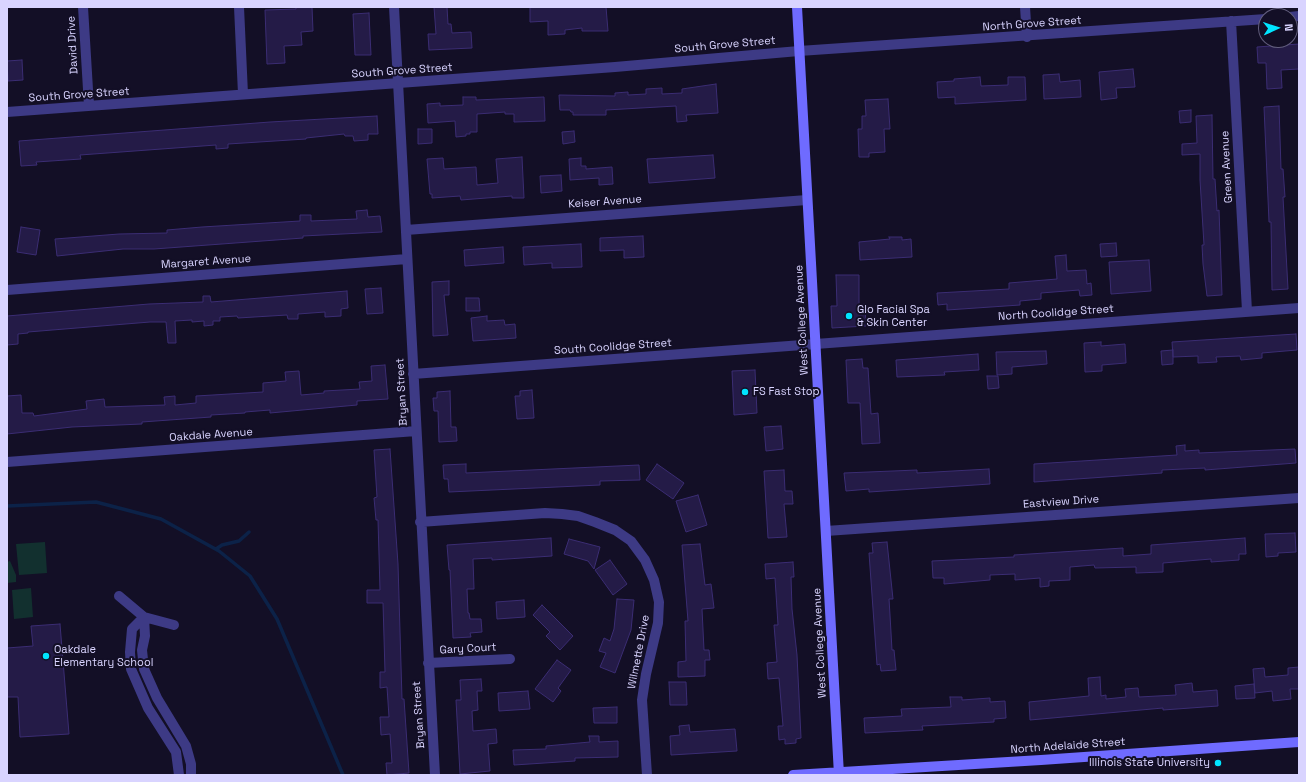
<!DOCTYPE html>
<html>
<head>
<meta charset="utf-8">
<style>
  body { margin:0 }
  #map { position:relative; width:1306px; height:782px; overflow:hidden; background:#130f26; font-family:"Space Grotesk",sans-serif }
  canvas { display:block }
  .frame { position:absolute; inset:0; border:8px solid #d9d4ff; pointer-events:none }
  .north { position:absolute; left:1258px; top:8px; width:40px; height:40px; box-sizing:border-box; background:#130f26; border:1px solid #625e7d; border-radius:50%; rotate:87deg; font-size:11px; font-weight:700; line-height:16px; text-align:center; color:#d9d4ff }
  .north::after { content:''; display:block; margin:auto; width:14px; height:18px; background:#00e5ff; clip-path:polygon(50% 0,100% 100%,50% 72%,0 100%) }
</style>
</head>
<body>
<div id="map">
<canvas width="1306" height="782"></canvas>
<div class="frame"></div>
<div class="north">N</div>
</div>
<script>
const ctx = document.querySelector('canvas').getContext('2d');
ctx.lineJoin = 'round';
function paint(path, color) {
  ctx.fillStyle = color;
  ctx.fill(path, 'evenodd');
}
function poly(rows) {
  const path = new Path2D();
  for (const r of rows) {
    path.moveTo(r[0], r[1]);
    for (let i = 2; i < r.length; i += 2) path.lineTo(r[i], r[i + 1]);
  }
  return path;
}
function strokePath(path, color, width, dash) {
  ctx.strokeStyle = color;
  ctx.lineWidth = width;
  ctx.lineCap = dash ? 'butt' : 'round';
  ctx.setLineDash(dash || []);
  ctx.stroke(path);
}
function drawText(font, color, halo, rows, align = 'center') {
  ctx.font = font + ' "Space Grotesk",sans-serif';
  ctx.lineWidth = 4;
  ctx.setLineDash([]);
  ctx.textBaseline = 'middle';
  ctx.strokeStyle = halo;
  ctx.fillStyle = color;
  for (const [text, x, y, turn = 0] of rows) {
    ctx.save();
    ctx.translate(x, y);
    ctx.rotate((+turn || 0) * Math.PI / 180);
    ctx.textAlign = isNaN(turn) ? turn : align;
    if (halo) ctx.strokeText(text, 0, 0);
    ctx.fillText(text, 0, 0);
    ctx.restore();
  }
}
paint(poly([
  [45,542,47,573,19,575,16,544],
  [10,561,16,575,16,582,7,583,7,562],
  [31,588,33,617,14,619,12,590]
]), '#12302f');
strokePath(poly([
  [7,506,96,502,161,519,219,551,250,576,277,619,343,775],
  [216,549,222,545,239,541,249,532]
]), '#0c2248', 3.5);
const building = poly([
  [296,7,312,7,313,31,301,32,302,45,284,46,285,63,267,64,265,10,296,9,296,7],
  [434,7,447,7,448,24,451,24,452,33,471,32,472,48,429,50,428,34,436,34,434,7],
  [530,7,606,7,608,31,582,31,582,28,565,30,565,34,548,35,548,21,530,22,530,7],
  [369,13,371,55,355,55,353,14,369,13],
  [1299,44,1299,69,1281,70,1282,88,1267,89,1266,63,1258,63,1257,47,1299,44],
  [22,60,23,80,8,81,7,61,22,60],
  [1133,69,1135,87,1116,88,1117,98,1101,100,1099,72,1133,69],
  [1059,74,1060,82,1080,80,1081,97,1044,99,1043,75,1059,74],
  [980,77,981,86,1008,85,1008,77,1025,77,1026,100,955,104,955,97,938,98,937,82,954,81,954,79,980,77],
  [716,84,718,113,686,115,687,121,677,122,676,106,606,110,606,115,573,115,573,112,571,112,570,110,560,110,559,95,615,96,615,93,628,92,628,95,646,94,646,89,662,88,662,94,682,93,682,89,716,84],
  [463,97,476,97,476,100,544,97,545,121,514,122,514,114,505,114,505,112,477,114,477,132,470,132,470,134,466,134,466,136,456,137,455,121,428,123,427,104,440,103,440,106,463,105,463,97],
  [888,99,890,129,884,129,885,152,869,153,869,157,859,157,858,129,862,129,862,116,866,116,865,100,888,99],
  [1279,106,1281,169,1283,169,1285,197,1283,197,1288,289,1272,290,1271,222,1269,222,1264,107,1279,106],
  [1191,110,1191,122,1180,123,1179,111,1191,110],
  [1212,115,1213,179,1215,179,1217,211,1219,210,1222,295,1207,296,1203,264,1202,245,1204,245,1200,180,1200,154,1182,155,1182,144,1197,143,1196,116,1212,115],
  [377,116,378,134,368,134,368,140,354,141,353,136,345,136,344,134,306,138,306,139,228,144,228,148,216,149,216,145,80,155,81,159,36,162,37,165,21,166,19,141,270,122,377,116],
  [418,129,432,129,432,143,418,144,418,129],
  [574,131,575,142,563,144,562,132,574,131],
  [713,155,715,178,649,183,647,159,713,155],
  [522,157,524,198,512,198,512,196,461,200,460,196,432,198,432,194,430,194,427,159,443,158,444,169,476,167,477,185,498,183,496,159,522,157],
  [581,158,581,166,586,166,586,169,612,167,613,184,599,185,599,178,570,180,569,159,581,158],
  [561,175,562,191,541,193,540,176,561,175],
  [367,210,368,217,380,216,382,232,303,236,303,238,154,249,123,249,57,256,55,239,119,234,167,233,167,230,202,227,300,221,300,215,311,215,311,221,357,219,356,211,367,210],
  [21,227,40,230,36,255,17,252,21,227],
  [643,236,644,257,624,258,624,250,600,251,600,238,643,236],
  [889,237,902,237,902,240,911,239,912,257,860,260,859,242,890,239,889,237],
  [1116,243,1117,256,1101,257,1100,244,1116,243],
  [581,244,582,267,552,268,552,263,524,265,523,247,581,244],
  [503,247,504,263,465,266,464,250,503,247],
  [1066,255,1067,271,1086,270,1087,284,1091,283,1092,295,1080,296,1079,290,1041,293,1041,299,1020,301,1020,305,947,310,947,304,938,305,937,293,1009,289,1009,283,1057,279,1055,256,1066,255],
  [1149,260,1151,291,1111,294,1109,262,1149,260],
  [836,275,859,275,859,305,865,304,866,326,832,328,831,306,837,306,836,275],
  [449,281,449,295,444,295,448,335,433,336,432,282,449,281],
  [381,288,383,313,367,314,365,289,381,288],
  [347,291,348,308,341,309,341,316,325,317,325,312,298,314,298,319,288,319,287,315,238,318,237,316,220,317,220,321,213,321,213,325,204,326,204,321,192,322,192,320,175,321,176,343,168,343,166,322,150,322,28,332,28,333,18,334,18,344,7,345,7,316,149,304,203,302,203,296,210,296,211,302,347,291],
  [466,298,479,298,480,311,466,311,466,298],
  [487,316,487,321,504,320,505,325,515,324,516,338,473,341,471,318,487,316],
  [1296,334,1297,350,1262,353,1262,358,1241,360,1240,356,1216,357,1217,362,1198,363,1198,356,1173,357,1172,342,1296,334],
  [1101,342,1101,346,1125,344,1126,363,1102,365,1102,371,1085,372,1084,343,1101,342],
  [1173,350,1173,364,1162,365,1161,351,1173,350],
  [1046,351,1047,364,1012,367,1012,374,997,375,996,352,1046,351],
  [978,354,979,370,944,372,945,375,897,377,896,360,978,354],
  [862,359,863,368,868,368,871,414,878,413,880,443,862,444,860,403,848,403,846,360,862,359],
  [385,365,388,399,357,401,357,405,270,413,270,410,245,412,245,413,211,415,211,417,142,422,142,424,72,427,7,434,7,396,21,395,22,413,33,413,34,416,87,409,86,401,104,399,105,407,165,405,164,397,175,396,175,405,196,403,196,396,263,392,263,383,286,381,285,372,299,371,301,395,324,393,324,391,360,389,359,382,372,381,371,366,385,365],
  [755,370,757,413,734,415,732,371,755,370],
  [987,376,998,376,999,388,988,389,987,376],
  [532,390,534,418,517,419,515,396,520,396,520,391,532,390],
  [450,391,451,427,456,427,457,441,439,442,438,411,434,411,433,398,437,398,437,392,450,391],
  [781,426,783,449,766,451,764,427,781,426],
  [1185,445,1185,451,1199,450,1199,453,1295,449,1296,463,1205,470,1205,468,1162,470,1162,473,1034,482,1034,464,1177,455,1176,446,1185,445],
  [390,449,398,564,402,699,404,699,409,773,387,775,386,763,392,763,390,734,381,735,380,717,389,717,387,687,380,688,380,672,385,672,383,603,367,603,367,590,380,590,378,520,376,520,374,498,377,497,374,450,390,449],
  [466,464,466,473,639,465,640,480,600,481,600,485,449,492,448,479,444,479,443,465,466,464],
  [657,464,684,483,673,499,646,480,657,464],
  [989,469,990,484,869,492,869,489,846,491,844,473,917,470,917,473,989,469],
  [784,470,785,491,792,491,793,504,784,504,787,537,768,538,764,471,784,470],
  [698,495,707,525,686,532,676,501,698,495],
  [1295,533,1296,552,1278,553,1278,556,1266,557,1265,534,1295,533],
  [551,538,552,556,492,560,492,558,473,559,474,589,467,589,468,613,469,613,470,619,481,619,482,632,470,633,471,637,453,638,450,570,449,570,447,545,551,538],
  [1245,538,1246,554,1239,554,1239,560,1211,562,1211,559,1163,563,1163,572,1136,573,1136,567,1095,568,1094,565,1070,567,1070,580,1049,581,1049,586,1040,587,1040,578,1015,580,1015,574,990,575,990,580,944,584,944,578,933,578,932,561,1014,557,1014,555,1123,548,1123,556,1151,554,1151,545,1245,538],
  [569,539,600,547,594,569,588,561,564,554,569,539],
  [887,542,893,599,889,599,890,615,892,650,894,650,896,670,881,671,880,664,877,665,869,553,873,553,872,543,887,542],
  [700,544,705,585,711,584,714,608,702,609,704,650,709,650,710,660,705,660,705,676,678,677,678,662,686,661,685,621,688,621,682,545,700,544],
  [610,560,627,584,613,595,595,570,610,560],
  [793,562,794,577,791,577,792,609,797,655,801,738,796,739,796,743,785,744,785,739,779,740,778,726,783,726,779,678,768,679,767,663,777,662,774,625,778,625,775,578,766,579,765,564,793,562],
  [617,599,634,600,631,630,615,673,600,667,606,653,599,651,604,638,610,641,614,629,617,599],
  [524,600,525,617,497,619,496,602,524,600],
  [542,605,573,636,560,650,546,636,550,632,533,615,542,605],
  [60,624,69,734,20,737,18,697,7,697,7,648,33,646,31,626,60,624],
  [557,660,571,670,558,688,561,691,553,702,535,689,557,660],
  [1299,667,1299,689,1290,689,1291,699,1273,701,1272,691,1255,693,1253,669,1264,668,1265,677,1288,675,1288,668,1299,667],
  [1100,677,1101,696,1106,695,1106,699,1126,697,1125,689,1138,688,1139,697,1176,695,1175,685,1192,683,1193,692,1217,690,1218,706,1163,710,1163,708,1030,720,1029,702,1089,696,1088,678,1100,677],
  [481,679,482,691,477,691,478,710,472,711,473,731,496,729,497,743,488,744,490,771,460,774,456,700,461,700,460,680,481,679],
  [669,682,686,682,687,705,670,705,669,682],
  [1254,684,1255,698,1236,699,1235,686,1254,684],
  [528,691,530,709,499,711,498,693,528,691],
  [950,697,962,697,962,700,990,698,990,702,1005,701,1006,718,994,719,994,722,922,726,923,730,865,733,864,718,902,716,901,709,951,707,950,697],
  [617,707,617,723,594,723,593,708,617,707],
  [689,725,690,732,735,729,737,751,671,755,670,736,680,735,679,726,689,725],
  [589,736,599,736,599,742,618,741,618,757,575,758,575,761,514,765,513,750,546,749,546,746,590,742,589,736]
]);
paint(building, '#241b47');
strokePath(building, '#3b2d73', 1);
strokePath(poly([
  [83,7,89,106],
  [239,7,243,94],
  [394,7,435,775],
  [1025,7,1027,37],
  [1290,17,1299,16],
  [1231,21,1247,311],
  [7,112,615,67,799,51,1266,19],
  [406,230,807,200],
  [7,290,407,259],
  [413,374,1299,308],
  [7,462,416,431],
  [420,522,545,513,562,514,578,516,595,522,615,530,631,541,645,560,654,580,659,602,658,623,646,674,642,700,647,775],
  [826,531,1299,498],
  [119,596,144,617,174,625],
  [144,617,132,629,130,652,131,669,148,708,176,752,179,775],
  [144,617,145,636,142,650,144,669,157,698,186,746,191,764,191,775],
  [428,663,510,659]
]), '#3d3a85', 10);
strokePath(poly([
  [797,7,839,775],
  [793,775,1041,760,1299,742]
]), '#6f6bff', 10);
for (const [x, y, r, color] of [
  [849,316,4,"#00e5ff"],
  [745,392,4,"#00e5ff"],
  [46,656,4,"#00e5ff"],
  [1218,763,4,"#00e5ff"]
]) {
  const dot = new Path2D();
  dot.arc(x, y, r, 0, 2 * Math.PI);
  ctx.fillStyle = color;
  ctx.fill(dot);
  strokePath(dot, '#130f26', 1.5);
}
drawText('11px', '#d9d4ff', '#130f26', [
  ["North Grove Street",1032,24,-4],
  ["David Drive",73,45,-93],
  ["South Grove Street",725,45,-5],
  ["South Grove Street",402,71,-4],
  ["South Grove Street",79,95,-4],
  ["Green Avenue",1227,167,-93],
  ["Keiser Avenue",605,202,-4],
  ["Margaret Avenue",206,262,-4],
  ["North Coolidge Street",1056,313,-4],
  ["West College Avenue",802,320,-93],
  ["South Coolidge Street",613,347,-4],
  ["Bryan Street",402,392,-93],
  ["Oakdale Avenue",211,435,-4],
  ["Eastview Drive",1061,502,-4],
  ["West College Avenue",820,643,-93],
  ["Gary Court",468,649,-3],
  ["Wilmette Drive",639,652,-79],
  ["Bryan Street",419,715,-94],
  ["North Adelaide Street",1068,746,-4]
]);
drawText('11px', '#d9d4ff', '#130f26', [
  ["Glo Facial Spa",857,310],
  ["& Skin Center",857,323],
  ["FS Fast Stop",753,392],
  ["Oakdale",54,650],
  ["Elementary School",54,663],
  ["Illinois State University",1210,763,"right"]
], 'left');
</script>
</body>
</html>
